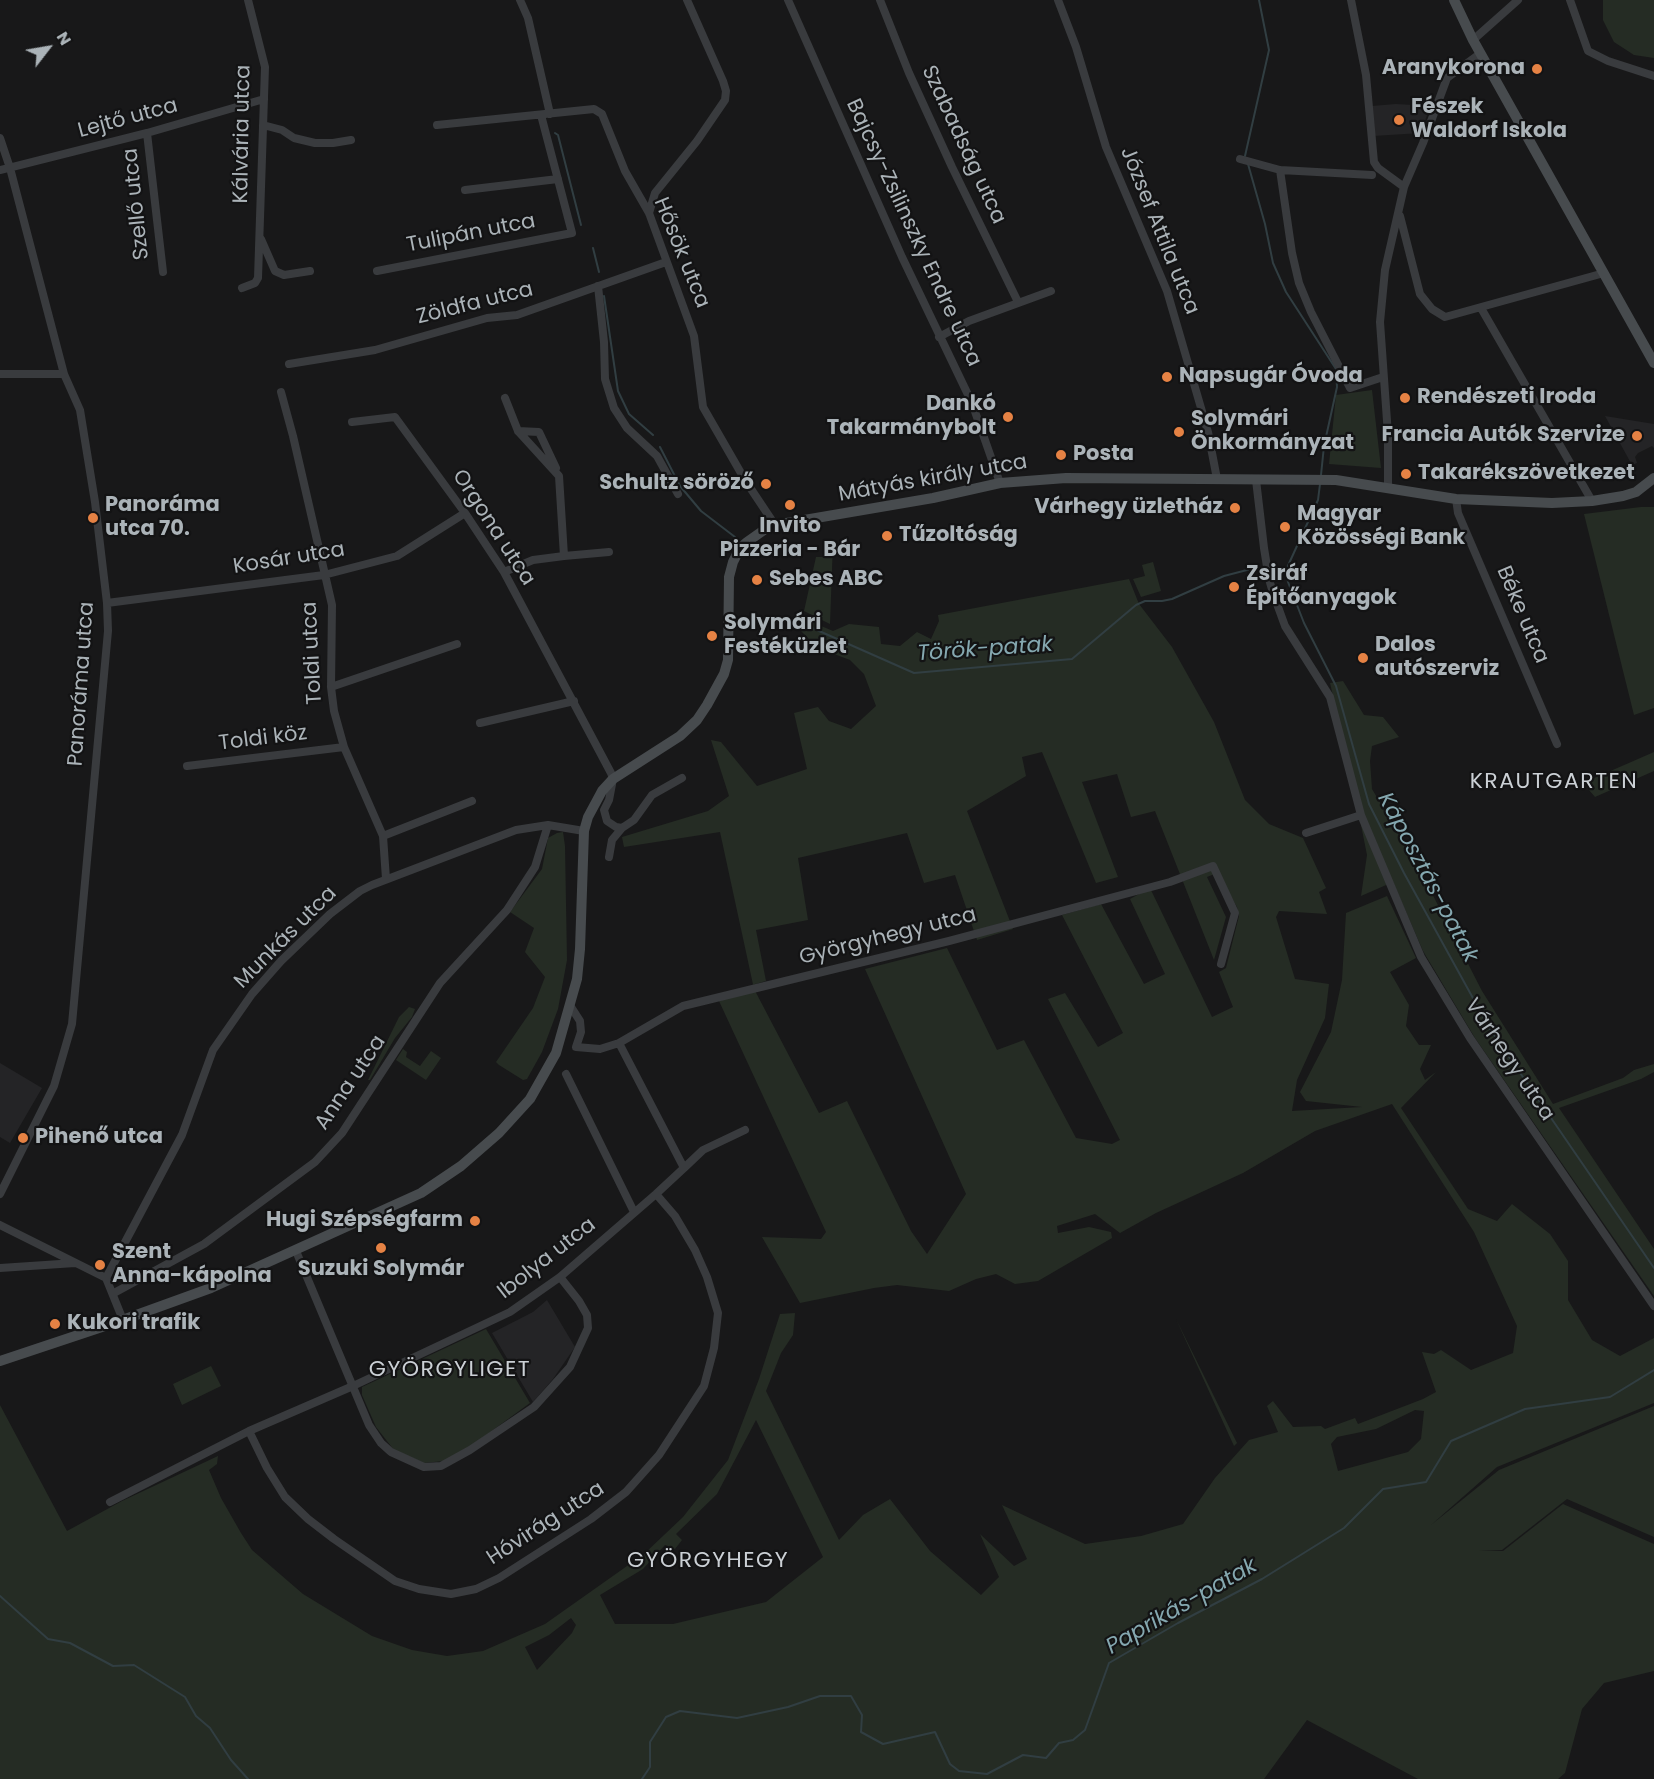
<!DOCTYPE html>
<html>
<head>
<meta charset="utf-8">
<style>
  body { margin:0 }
  #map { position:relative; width:1654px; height:1779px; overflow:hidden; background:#181819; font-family:Poppins,sans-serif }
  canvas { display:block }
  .north { position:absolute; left:18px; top:18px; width:60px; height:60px; -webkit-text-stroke:4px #131314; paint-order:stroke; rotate:59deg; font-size:16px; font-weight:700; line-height:24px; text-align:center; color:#abb3b8 }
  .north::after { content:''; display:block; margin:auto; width:21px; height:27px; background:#abb3b8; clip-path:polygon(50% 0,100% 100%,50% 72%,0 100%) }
</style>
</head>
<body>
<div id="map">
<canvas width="1654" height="1779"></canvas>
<div class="north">N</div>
</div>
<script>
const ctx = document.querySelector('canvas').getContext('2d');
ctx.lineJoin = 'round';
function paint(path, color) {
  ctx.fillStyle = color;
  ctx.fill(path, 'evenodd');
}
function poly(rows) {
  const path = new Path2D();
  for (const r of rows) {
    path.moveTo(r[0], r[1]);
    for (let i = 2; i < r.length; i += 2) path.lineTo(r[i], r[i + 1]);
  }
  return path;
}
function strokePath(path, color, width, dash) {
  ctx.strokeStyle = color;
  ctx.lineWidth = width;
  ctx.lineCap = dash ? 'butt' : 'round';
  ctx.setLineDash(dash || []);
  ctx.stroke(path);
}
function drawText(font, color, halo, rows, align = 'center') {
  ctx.font = font + ' Poppins,sans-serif';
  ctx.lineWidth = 4.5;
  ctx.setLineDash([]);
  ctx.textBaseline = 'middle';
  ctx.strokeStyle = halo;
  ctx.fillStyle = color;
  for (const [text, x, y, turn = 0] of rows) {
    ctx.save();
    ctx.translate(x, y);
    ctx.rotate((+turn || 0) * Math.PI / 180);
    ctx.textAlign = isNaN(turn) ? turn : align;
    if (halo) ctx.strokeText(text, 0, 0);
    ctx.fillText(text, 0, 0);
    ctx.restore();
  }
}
paint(poly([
  [1396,104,1430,106,1421,133,1373,136,1372,106],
  [1605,416,1654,424,1654,448,1652,446,1638,453,1635,457,1637,463,1632,465],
  [0,1063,42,1088,10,1143,0,1137],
  [547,1300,575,1347,553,1379,533,1402,492,1333,533,1312]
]), '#242426');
paint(poly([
  [1603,0,1654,0,1654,58,1634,55,1614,42,1603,20],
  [1372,390,1381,468,1329,464,1336,395],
  [1641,507,1654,507,1654,708,1634,715,1584,514],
  [828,542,833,542,830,624,804,611,816,557,827,557],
  [1153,562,1161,591,1141,597,1133,579,1145,576,1142,565],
  [1129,579,1139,604,1172,647,1214,722,1245,800,1269,824,1303,838,1326,888,1319,892,1327,914,1279,911,1276,917,1295,979,1329,984,1325,1018,1297,1080,1292,1111,1362,1107,1306,1101,1300,1092,1331,1032,1342,980,1346,913,1387,896,1416,958,1390,972,1409,1005,1406,1026,1419,1045,1431,1045,1420,1069,1425,1080,1436,1072,1401,1108,1468,1209,1497,1221,1512,1204,1550,1234,1568,1261,1568,1300,1592,1340,1620,1356,1654,1338,1654,1403,1497,1467,1431,1525,1499,1470,1654,1406,1654,1537,1567,1499,1502,1550,1479,1551,1503,1551,1563,1504,1654,1544,1654,1671,1604,1683,1582,1709,1565,1773,1558,1779,1418,1779,1307,1720,1264,1779,0,1779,0,1405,67,1531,122,1501,218,1456,217,1464,209,1470,221,1498,241,1533,252,1550,303,1594,372,1636,412,1650,447,1656,483,1651,545,1624,644,1554,683,1517,728,1460,759,1379,780,1314,795,1313,793,1335,781,1353,766,1391,839,1540,863,1515,890,1499,930,1551,981,1595,999,1577,980,1534,1014,1566,1027,1559,1002,1505,1085,1544,1141,1536,1183,1524,1215,1478,1249,1440,1278,1432,1267,1406,1273,1401,1293,1427,1321,1426,1325,1429,1355,1418,1358,1424,1423,1399,1436,1392,1422,1352,1434,1354,1441,1350,1471,1370,1513,1353,1517,1326,1474,1232,1392,1104,1315,1131,1243,1173,1156,1213,1120,1233,1095,1214,1057,1226,1058,1233,1089,1227,1111,1232,1112,1238,1038,1281,1015,1284,996,1274,976,1279,949,1291,897,1285,874,1288,800,1303,762,1237,821,1239,826,1232,719,1001,754,989,720,832,624,847,622,837,708,811,729,796,711,740,721,742,757,786,807,769,794,713,818,707,829,721,851,729,876,706,864,674,850,660,818,648,799,629,800,617,833,631,849,624,879,627,881,644,900,646,917,632,931,639,939,621,938,615],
  [1042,752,1096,883,1118,877,1082,782,1117,774,1131,817,1155,811,1214,960,1226,917,1207,877,1217,873,1237,907,1239,916,1226,968,1219,972,1233,1007,1212,1017,1150,888,1130,899,1165,974,1144,984,1101,904,1062,915,1123,1033,1098,1047,1065,993,1048,999,1120,1140,1112,1144,1076,1138,1024,1040,997,1050,947,948,865,969,966,1194,927,1254,911,1231,847,1101,819,1113,752,985,766,981,756,930,808,920,798,858,907,833,924,883,955,875,977,940,1013,929,967,811,1026,776,1022,757],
  [1415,1410,1424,1411,1421,1439,1408,1452,1338,1471,1331,1444,1337,1437,1376,1429],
  [756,1420,823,1557,766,1602,673,1624,615,1624,600,1595,643,1569,665,1545,675,1549,682,1540,676,1534,717,1494],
  [571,1618,576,1625,572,1633,537,1670,525,1647,549,1635],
  [1343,681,1364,715,1383,717,1399,737,1372,746,1370,761,1372,789,1421,872,1482,991,1553,1104,1623,1078,1634,1070,1654,1064,1654,1072,1641,1079,1559,1108,1654,1249,1654,1296,1475,1038,1423,951,1393,882,1361,896,1367,855,1350,770,1330,683],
  [1654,752,1654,771,1595,797,1583,783],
  [563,832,565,846,567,960,558,1009,542,1052,527,1079,523,1080,499,1065,496,1062,533,1008,545,977,525,952,534,928,510,912,542,869,548,838,557,833],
  [409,1007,415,1009,412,1017,395,1038,370,1080,368,1080,399,1017],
  [403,1049,407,1052,406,1057,420,1066,431,1051,441,1058,426,1080,396,1060],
  [1176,1319,1237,1443,1234,1446],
  [486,1329,530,1403,467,1449,444,1461,424,1463,394,1450,376,1427,362,1395,362,1387],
  [211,1366,221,1386,182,1405,173,1384]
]), '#252c24');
strokePath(poly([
  [555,133,558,135,581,225],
  [1245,156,1269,50,1259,0],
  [1248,164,1265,224,1273,263,1286,292,1336,369,1337,387,1324,446,1321,475],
  [593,248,599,272],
  [604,296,618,391,629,414,653,435],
  [660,447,680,486,701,511,735,537],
  [1320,484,1318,500,1286,570,1288,582,1304,623,1336,686,1369,804,1404,873,1490,1029,1654,1268],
  [1274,569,1286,570],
  [801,623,914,673,1072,659,1136,605,1145,601,1162,601,1172,599,1224,576,1247,570,1261,568],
  [0,1596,48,1639,70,1643,113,1666,134,1665,185,1697,196,1716,210,1728,231,1760,248,1779],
  [642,1779,650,1767,650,1742,666,1717,680,1711,737,1718,788,1707,820,1696,851,1696,862,1715,861,1732,883,1744,935,1732,950,1764,959,1771,987,1774,1023,1755,1046,1758,1059,1743,1073,1740,1085,1730,1109,1663,1178,1623,1262,1579,1344,1528,1383,1489,1426,1482,1451,1441,1525,1409,1610,1397,1654,1370]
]), '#313e42', 2);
strokePath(poly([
  [520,0,528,18,550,114],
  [788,0,902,257,972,403,1000,483],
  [880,0,909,73,952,167,1018,302],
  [1058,0,1076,47,1106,147,1167,291,1208,432,1217,479],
  [1351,0,1366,75,1374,162,1378,168,1404,187],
  [1570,0,1588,51,1608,61,1654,76],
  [1473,40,1518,0],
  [263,125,282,130,294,138,315,143,333,143,351,140],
  [437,125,594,109,602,114,625,171,649,213,694,336,703,407,745,480,775,525],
  [147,133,163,272],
  [0,138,10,168,64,374,80,410,95,502,107,603,108,631,72,1024,54,1086,0,1194],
  [1240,159,1280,170,1372,175],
  [0,170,147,133,264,99],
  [1280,170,1292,253,1299,283,1311,312,1350,388,1383,377],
  [465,190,558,179],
  [649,213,655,193,697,141,725,100,726,91,723,81,687,0],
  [1400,216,1420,294,1432,309,1445,317,1604,273],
  [261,239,275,271,284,275,310,271],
  [377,271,572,233,541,115],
  [598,286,604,342,605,379,614,408,627,428,657,456,678,494],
  [242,288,255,283,258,278,265,67,248,0],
  [1481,308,1592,501],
  [939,337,969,321,1051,291],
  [289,364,375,350,487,318,517,315,666,262],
  [0,374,64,374],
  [281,392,293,436,332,605,331,687,334,711,344,747,383,836,386,879],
  [352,422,395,417,465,513,504,572,611,773,613,779,609,800,604,810,607,821,616,827,622,828,634,820,652,795,682,778],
  [518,431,539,432,556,468],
  [1256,480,1264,548,1269,579,1273,593,1285,626,1330,697,1361,815,1421,957,1470,1038,1654,1306],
  [1388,488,1388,435,1380,322,1385,270,1404,187,1423,143,1447,78,1481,53],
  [1456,499,1458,513,1557,744],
  [564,556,609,552],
  [504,572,533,560,564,556,559,476,518,431,505,398],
  [107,603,324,575,397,556,465,513],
  [331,687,457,644],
  [480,723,574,701],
  [187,766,344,747],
  [1306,833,1361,815],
  [383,836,472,801],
  [609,857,612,840,622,828],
  [571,1007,580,1021,581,1032,576,1047,600,1049,619,1043,683,1006,949,941,1170,882,1213,866,1235,913,1221,964],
  [566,1074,634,1212],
  [684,1168,703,1150,745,1130],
  [0,1225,106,1278],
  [296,1251,369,1425,381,1443,391,1452,424,1467,441,1466,470,1450,534,1407,570,1367,588,1328,587,1315,579,1301,560,1277],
  [0,1268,75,1263],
  [106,1278,182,1135,213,1050,252,994,281,961,330,914,360,891,372,885,516,830,548,825,584,831],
  [106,1278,123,1320],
  [114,1293,204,1244,315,1162,342,1133,440,983,507,910,535,867,548,825],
  [249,1431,267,1468,285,1497,308,1519,334,1539,395,1581,419,1589,451,1594,476,1589,499,1578,591,1519,626,1492,659,1455,704,1386,714,1348,718,1313,707,1277,695,1250,675,1216,656,1194],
  [110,1502,249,1431,353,1386,510,1312,560,1277,656,1194,684,1168,619,1043]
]), '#393b3e', 8);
strokePath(poly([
  [1454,0,1473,40,1654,363],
  [0,1361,117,1322,211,1288,421,1193,461,1166,499,1133,530,1099,556,1053,577,979,580,949,584,831,588,817,602,791,613,779,680,736,697,720,707,705,724,674,728,660,729,577,733,562,740,548,747,542,764,530,775,525,933,498,1000,483,1066,478,1336,480,1456,499,1552,503,1592,501,1623,496,1636,492,1654,478]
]), '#474b4e', 10);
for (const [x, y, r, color] of [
  [1537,69,6,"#e58244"],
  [1399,120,6,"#e58244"],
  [1167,377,6,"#e58244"],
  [1405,398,6,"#e58244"],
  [1008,417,6,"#e58244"],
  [1179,432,6,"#e58244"],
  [1637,436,6,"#e58244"],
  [1061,455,6,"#e58244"],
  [1406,474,6,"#e58244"],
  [766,484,6,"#e58244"],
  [790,505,6,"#e58244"],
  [1235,508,6,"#e58244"],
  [93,518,6,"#e58244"],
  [1285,527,6,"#e58244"],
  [887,536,6,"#e58244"],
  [757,580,6,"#e58244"],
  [1234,587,6,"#e58244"],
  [712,636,6,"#e58244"],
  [1363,658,6,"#e58244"],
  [23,1138,6,"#e58244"],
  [475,1221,6,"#e58244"],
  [381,1248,6,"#e58244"],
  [100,1265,6,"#e58244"],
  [55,1324,6,"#e58244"]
]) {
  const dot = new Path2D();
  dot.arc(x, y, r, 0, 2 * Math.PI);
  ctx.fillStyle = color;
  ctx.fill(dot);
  strokePath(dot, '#131314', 2);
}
drawText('bold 21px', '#abb3b8', '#131314', [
  ["Aranykorona",1525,69,"right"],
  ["Fészek",1411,108],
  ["Waldorf Iskola",1411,132],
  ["Napsugár Óvoda",1179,377],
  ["Rendészeti Iroda",1417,398],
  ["Dankó",996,405,"right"],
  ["Takarmánybolt",996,429,"right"],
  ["Solymári",1191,420],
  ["Önkormányzat",1191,444],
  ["Francia Autók Szervize",1625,436,"right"],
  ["Posta",1073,455],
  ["Takarékszövetkezet",1418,474],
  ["Schultz söröző",754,484,"right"],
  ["Panoráma",105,506],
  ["utca 70.",105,530],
  ["Várhegy üzletház",1223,508,"right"],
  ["Magyar",1297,515],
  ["Közösségi Bank",1297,539],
  ["Invito",790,527,"center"],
  ["Pizzeria - Bár",790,551,"center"],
  ["Tűzoltóság",899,536],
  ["Zsiráf",1246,575],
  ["Építőanyagok",1246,599],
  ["Sebes ABC",769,580],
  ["Solymári",724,624],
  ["Festéküzlet",724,648],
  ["Dalos",1375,646],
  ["autószerviz",1375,670],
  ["Pihenő utca",35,1138],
  ["Hugi Szépségfarm",463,1221,"right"],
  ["Szent",112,1253],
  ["Anna-kápolna",112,1277],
  ["Suzuki Solymár",381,1270,"center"],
  ["Kukori trafik",67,1324]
], 'left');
drawText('21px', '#abb3b8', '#131314', [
  ["Lejtő utca",128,119,-15],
  ["Kálvária utca",243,134,-89],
  ["Szabadság utca",963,145,65],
  ["Szellő utca",137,204,-96],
  ["József Attila utca",1159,231,68],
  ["Bajcsy-Zsilinszky Endre utca",913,233,65],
  ["Tulipán utca",471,234,-11],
  ["Hősök utca",681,253,68],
  ["Zöldfa utca",475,304,-14],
  ["Mátyás király utca",933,479,-10],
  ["Orgona utca",493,528,57],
  ["Kosár utca",289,559,-9],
  ["Béke utca",1522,615,67],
  ["Toldi utca",313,653,-93],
  ["Panoráma utca",82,684,-86],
  ["Toldi köz",263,739,-7],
  ["Györgyhegy utca",888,937,-14],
  ["Munkás utca",286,938,-45],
  ["Várhegy utca",1509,1060,56],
  ["Anna utca",351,1083,-56],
  ["Ibolya utca",547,1259,-38],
  ["Hóvirág utca",546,1524,-33]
]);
drawText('italic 22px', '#85a8b0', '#131314', [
  ["Török-patak",985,650,-4],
  ["Káposztás-patak",1427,878,62],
  ["Paprikás-patak",1182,1607,-30]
]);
ctx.letterSpacing = '1.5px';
drawText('22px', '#cbd0d5', '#131314', [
  ["KRAUTGARTEN",1554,782],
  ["GYÖRGYLIGET",450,1370],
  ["GYÖRGYHEGY",708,1561]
]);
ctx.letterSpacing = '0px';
</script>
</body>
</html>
